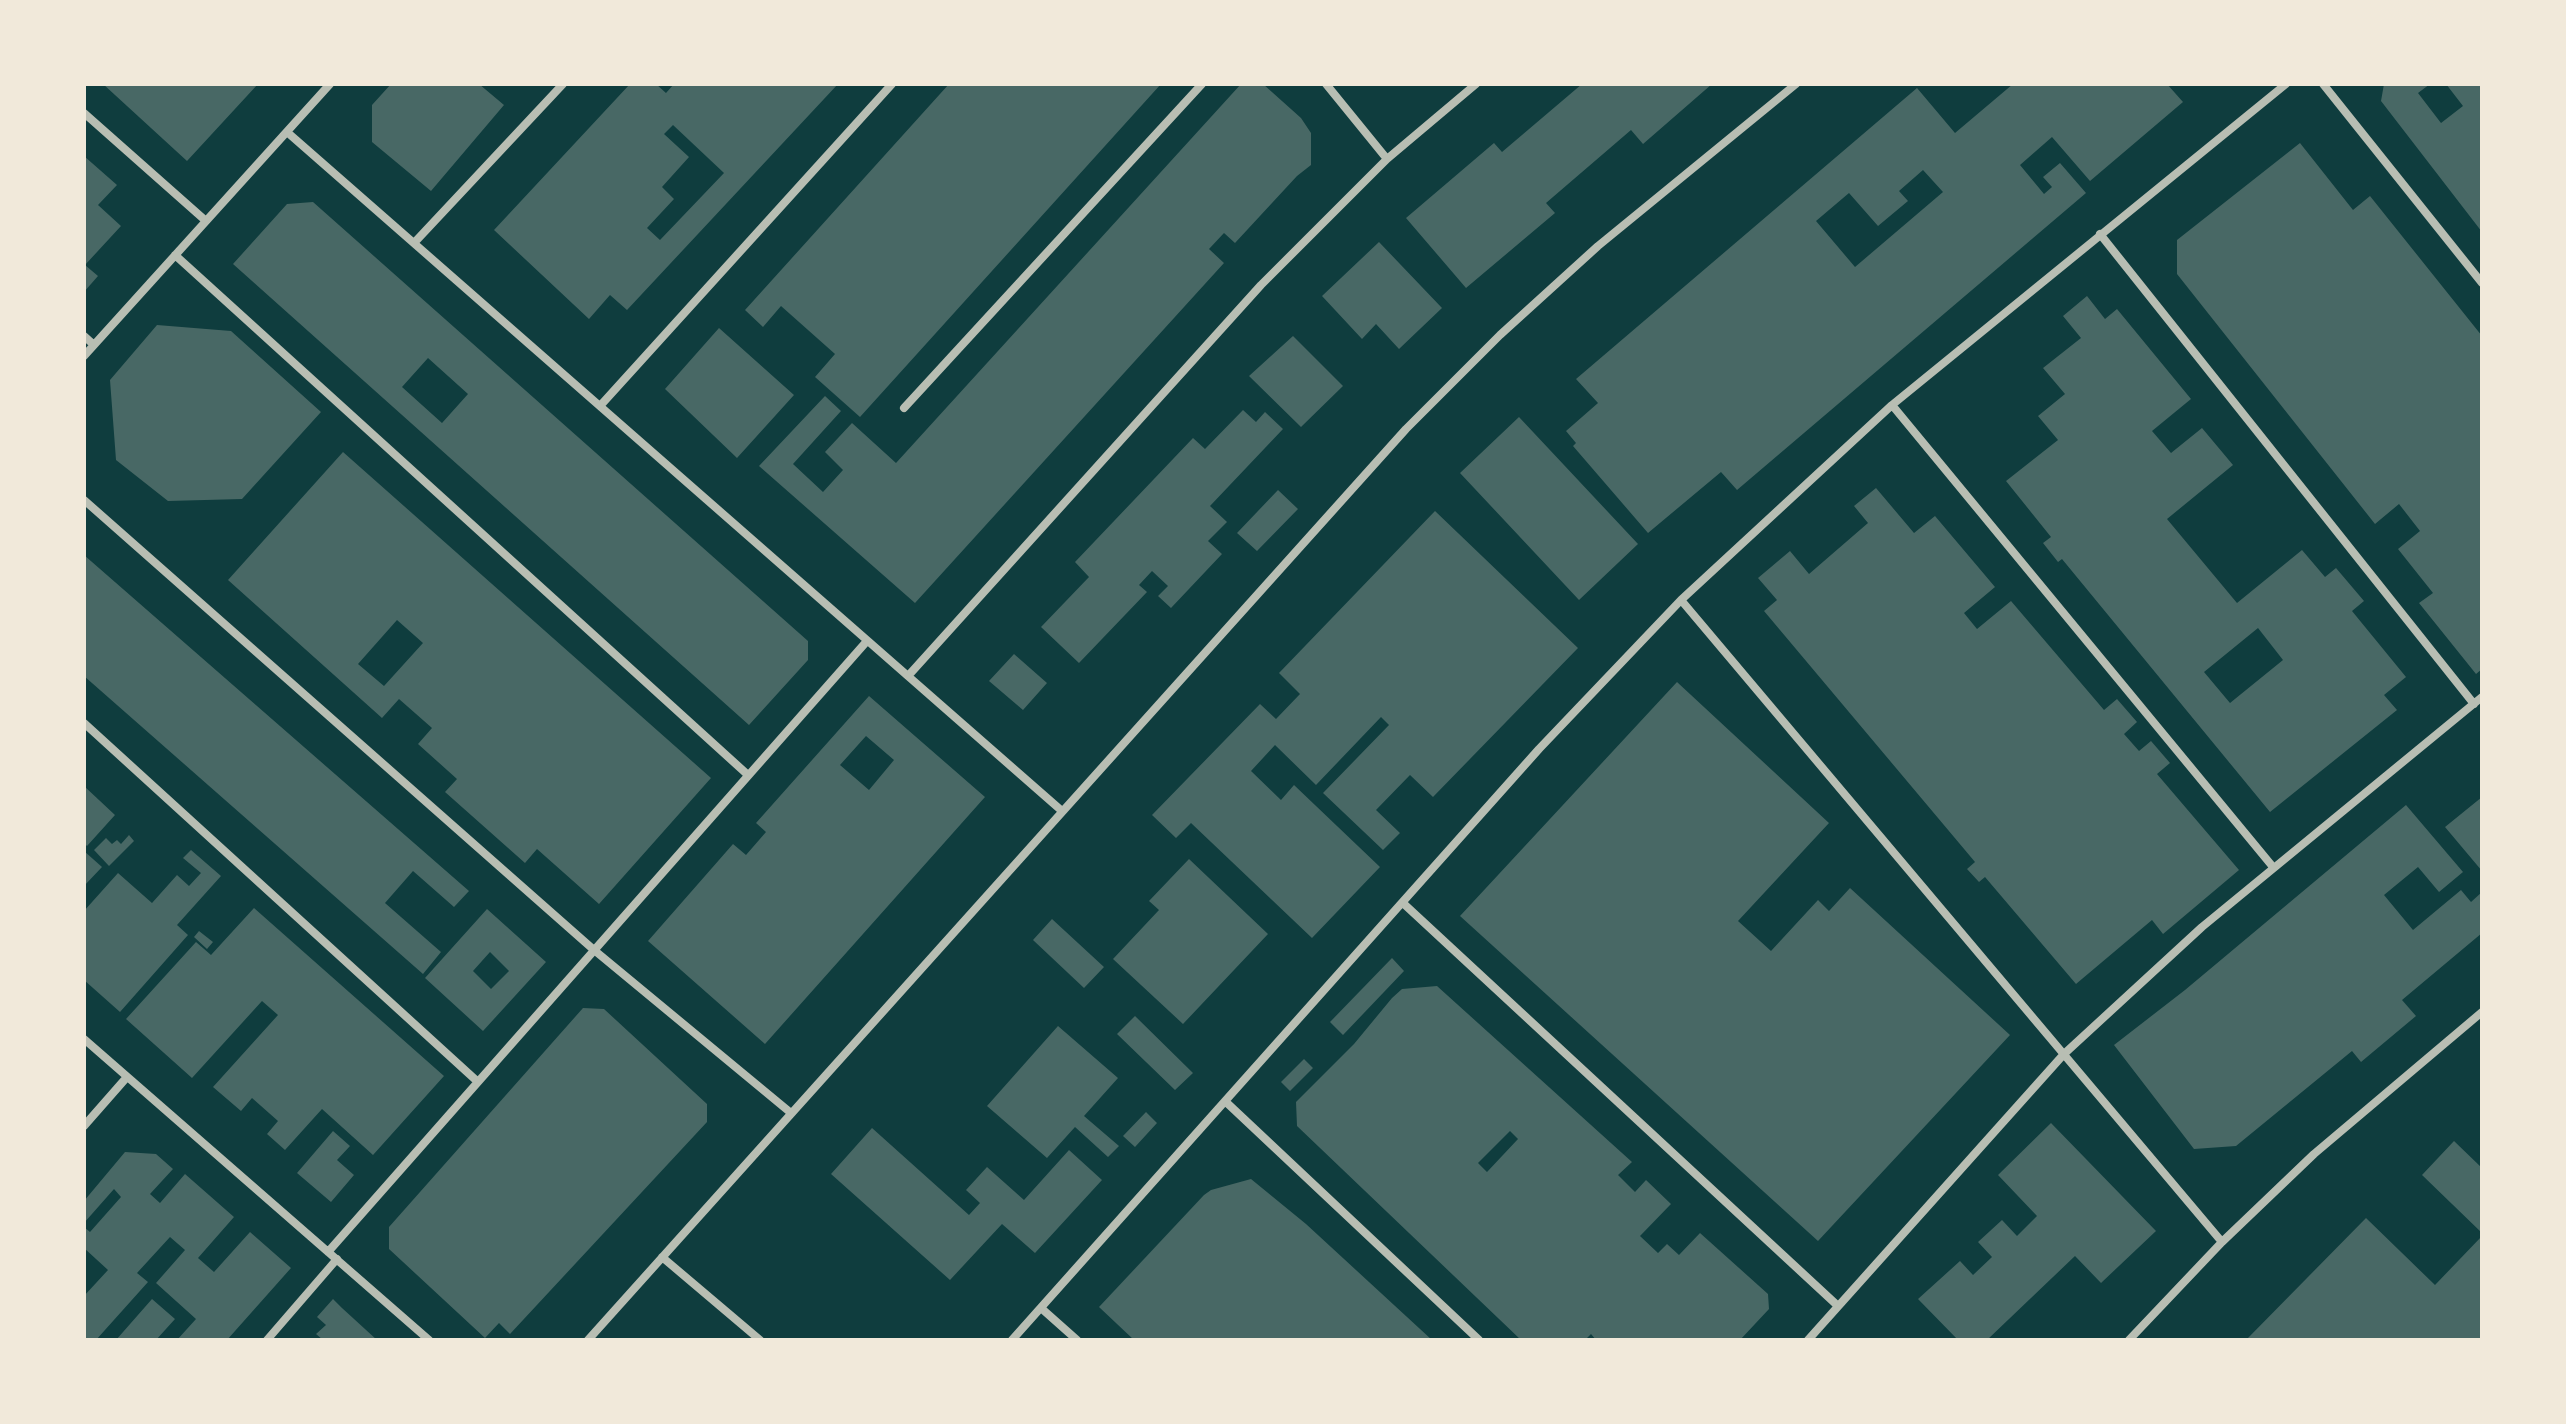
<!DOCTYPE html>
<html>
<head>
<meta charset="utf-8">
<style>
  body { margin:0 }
  #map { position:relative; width:2566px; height:1424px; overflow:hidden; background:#0f3d3e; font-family:"Golos Text",sans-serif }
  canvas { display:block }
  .frame { position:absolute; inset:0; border:86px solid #f1e9da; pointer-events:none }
</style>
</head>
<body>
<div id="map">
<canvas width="2566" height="1424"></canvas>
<div class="frame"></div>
</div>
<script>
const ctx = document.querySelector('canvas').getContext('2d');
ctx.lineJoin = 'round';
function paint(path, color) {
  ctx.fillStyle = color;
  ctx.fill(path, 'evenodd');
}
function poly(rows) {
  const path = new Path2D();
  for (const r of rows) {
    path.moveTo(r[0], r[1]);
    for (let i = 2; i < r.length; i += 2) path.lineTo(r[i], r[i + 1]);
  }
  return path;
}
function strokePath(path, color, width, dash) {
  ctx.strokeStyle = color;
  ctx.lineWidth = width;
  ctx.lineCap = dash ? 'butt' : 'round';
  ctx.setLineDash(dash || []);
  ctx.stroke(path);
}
paint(poly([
  [103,84,258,84,187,161],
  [391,84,479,84,504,105,431,191,372,142,372,105],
  [630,84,656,84,666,93,674,84,838,84,627,310,610,295,589,319,494,230],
  [673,125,724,173,660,240,647,228,674,199,662,187,689,157,664,134],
  [949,84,1161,84,860,417,815,377,835,354,781,306,763,327,745,310],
  [1241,84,1263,84,1301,118,1311,133,1311,165,1297,176,1235,243,1224,233,1209,249,1224,263,915,603,759,466,825,396,841,411,793,464,823,492,843,470,825,452,852,423,896,463],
  [1582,84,1712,84,1643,144,1631,130,1546,203,1555,213,1466,288,1406,218,1494,143,1502,152],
  [2013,84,2167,84,2183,102,2090,181,2052,137,2020,165,2044,194,2052,187,2043,177,2060,163,2086,193,1737,490,1721,472,1648,533,1573,446,1576,443,1566,431,1598,403,1576,379,1917,88,1955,133],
  [1923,170,1943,192,1855,267,1816,221,1849,193,1878,226,1908,201,1899,191],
  [2384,84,2430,84,2418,93,2441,123,2463,106,2446,84,2482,84,2482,232,2381,101],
  [2300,143,2353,210,2370,196,2482,336,2482,669,2476,674,2419,603,2433,593,2398,549,2420,531,2399,504,2375,524,2177,274,2177,240],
  [84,156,117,185,98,205,121,226,85,265,98,276,84,292],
  [313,202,808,641,808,660,749,725,233,264,287,204],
  [428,358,468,394,442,423,402,387],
  [1379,242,1442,308,1399,349,1376,324,1362,339,1322,296],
  [2087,296,2105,319,2117,309,2191,399,2152,431,2171,453,2202,428,2233,465,2167,519,2237,603,2302,550,2325,577,2336,568,2364,601,2352,611,2406,677,2384,695,2397,710,2270,812,2062,559,2058,562,2043,543,2051,537,2006,481,2058,440,2038,416,2065,394,2043,368,2081,338,2063,316],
  [2258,628,2283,660,2230,703,2204,672],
  [157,325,231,331,321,412,242,499,168,501,116,460,110,380],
  [719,328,794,395,737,458,665,389],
  [1293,336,1343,386,1301,427,1249,376],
  [1243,410,1256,422,1265,412,1283,429,1210,506,1227,522,1208,541,1222,554,1171,608,1158,596,1168,586,1152,571,1139,585,1147,592,1079,663,1041,627,1089,577,1075,562,1193,438,1205,449],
  [1519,417,1638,544,1579,600,1460,473],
  [343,452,711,778,599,904,537,849,525,863,445,792,457,779,418,744,432,728,399,699,382,718,228,580],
  [397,620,423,643,384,686,358,664],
  [1876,488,1914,533,1935,516,1995,587,1964,613,1977,629,2011,601,2104,710,2117,699,2137,722,2124,734,2139,751,2151,741,2170,763,2157,774,2239,870,2163,934,2152,920,2076,984,1985,877,1979,882,1967,869,1975,862,1764,611,1777,600,1758,578,1790,551,1809,574,1868,523,1854,506],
  [1278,490,1298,509,1257,551,1237,533],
  [1435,511,1578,648,1433,797,1410,775,1376,810,1400,833,1383,850,1323,793,1389,725,1381,717,1316,785,1275,745,1251,771,1281,800,1294,785,1380,867,1312,938,1191,823,1176,838,1152,815,1260,704,1276,719,1300,694,1279,673],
  [84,555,469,891,454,907,413,871,385,903,441,952,423,974,84,676],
  [1014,654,1047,683,1023,710,989,681],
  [1677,682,1829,823,1738,921,1771,951,1818,900,1829,911,1850,888,2010,1035,1818,1241,1460,916],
  [869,696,985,797,765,1044,648,941,733,844,746,855,766,832,756,823],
  [866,736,894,760,869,790,840,765],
  [84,786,115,815,87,846,84,843],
  [2482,797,2482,871,2445,827],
  [2406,805,2463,872,2439,892,2418,867,2384,895,2413,930,2461,890,2471,902,2482,892,2482,933,2402,1000,2416,1016,2361,1062,2352,1051,2236,1146,2194,1149,2114,1045,2185,990],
  [129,835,134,841,109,866,94,850,106,838,112,844,117,840,121,844],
  [191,850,221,876,177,925,188,935,120,1012,84,980,84,911,118,873,152,903,177,875,189,886,201,873,183,858],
  [84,851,102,867,84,886],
  [1189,859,1268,934,1183,1024,1113,959,1159,910,1149,901],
  [254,908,444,1076,373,1155,322,1109,285,1150,267,1134,278,1121,252,1098,241,1111,213,1087,278,1015,262,1001,192,1078,126,1019,196,942,211,955],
  [487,909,546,962,483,1031,425,978],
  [490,952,509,971,491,989,473,971],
  [1052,919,1104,967,1084,988,1033,940],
  [199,931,213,942,207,949,194,937],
  [1392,958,1404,971,1343,1035,1330,1022],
  [1437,986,1632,1162,1618,1175,1635,1192,1646,1180,1671,1204,1640,1236,1658,1253,1667,1244,1679,1255,1700,1233,1768,1294,1769,1309,1740,1340,1596,1340,1591,1334,1585,1340,1521,1340,1297,1126,1296,1102,1354,1044,1392,998,1402,989],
  [1510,1131,1518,1139,1487,1172,1478,1163],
  [583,1008,604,1009,707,1104,707,1122,510,1334,499,1323,485,1338,389,1249,389,1227],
  [1135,1016,1193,1073,1175,1090,1117,1034],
  [1058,1026,1118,1078,1084,1116,1119,1146,1108,1157,1075,1127,1047,1158,987,1106],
  [1304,1059,1313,1068,1290,1091,1281,1082],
  [1146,1112,1157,1123,1135,1147,1123,1136],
  [2051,1123,2156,1231,2101,1283,2075,1256,1987,1340,1958,1340,1918,1299,1960,1261,1973,1275,1992,1257,1978,1242,2002,1220,2017,1236,2037,1216,1998,1175],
  [872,1128,969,1215,980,1203,966,1190,987,1167,1024,1200,1069,1150,1102,1180,1035,1253,1002,1224,950,1280,831,1174],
  [333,1131,350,1146,337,1160,354,1175,331,1202,297,1173],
  [2454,1141,2482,1168,2482,1233,2422,1175],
  [125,1152,156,1154,173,1169,150,1194,160,1203,185,1174,234,1217,198,1258,214,1272,250,1232,291,1268,227,1340,177,1340,196,1319,156,1283,185,1250,170,1237,137,1273,148,1282,96,1340,84,1340,84,1296,108,1270,84,1248,84,1227,90,1232,121,1197,114,1189,84,1223,84,1201],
  [1251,1179,1306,1224,1432,1340,1134,1340,1099,1307,1204,1195,1211,1190],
  [2366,1218,2435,1285,2482,1236,2482,1340,2246,1340],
  [152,1299,175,1319,156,1340,116,1340],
  [333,1299,342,1308,377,1340,323,1340,316,1334,326,1325,317,1317]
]), '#486865');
strokePath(poly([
  [1326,84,1387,159],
  [2323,84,2482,283],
  [84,113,206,221],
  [287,132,1062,811],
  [2100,234,2474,704],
  [414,243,563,84],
  [175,255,748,775],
  [84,336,94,345],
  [84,356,330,84],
  [1892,405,2273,867],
  [600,406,892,84],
  [904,408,1202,84],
  [84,500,594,950,791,1113],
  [1681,600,2222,1242],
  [908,676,1261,285,1387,159,1476,84],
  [84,723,478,1082],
  [1404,904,1838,1306],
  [84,1039,429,1340],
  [1226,1102,1479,1340],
  [84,1126,127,1077],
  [328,1252,867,641],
  [662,1257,760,1340],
  [1041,1308,1077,1340],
  [267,1340,337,1259],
  [588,1340,1406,429,1500,335,1598,246,1796,84],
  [1012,1340,1539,749,1681,600,1892,405,2286,84],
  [1808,1340,2064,1054,2202,927,2482,697],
  [2129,1340,2222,1242,2314,1154,2482,1012]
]), '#b8beb3', 8);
</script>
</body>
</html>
